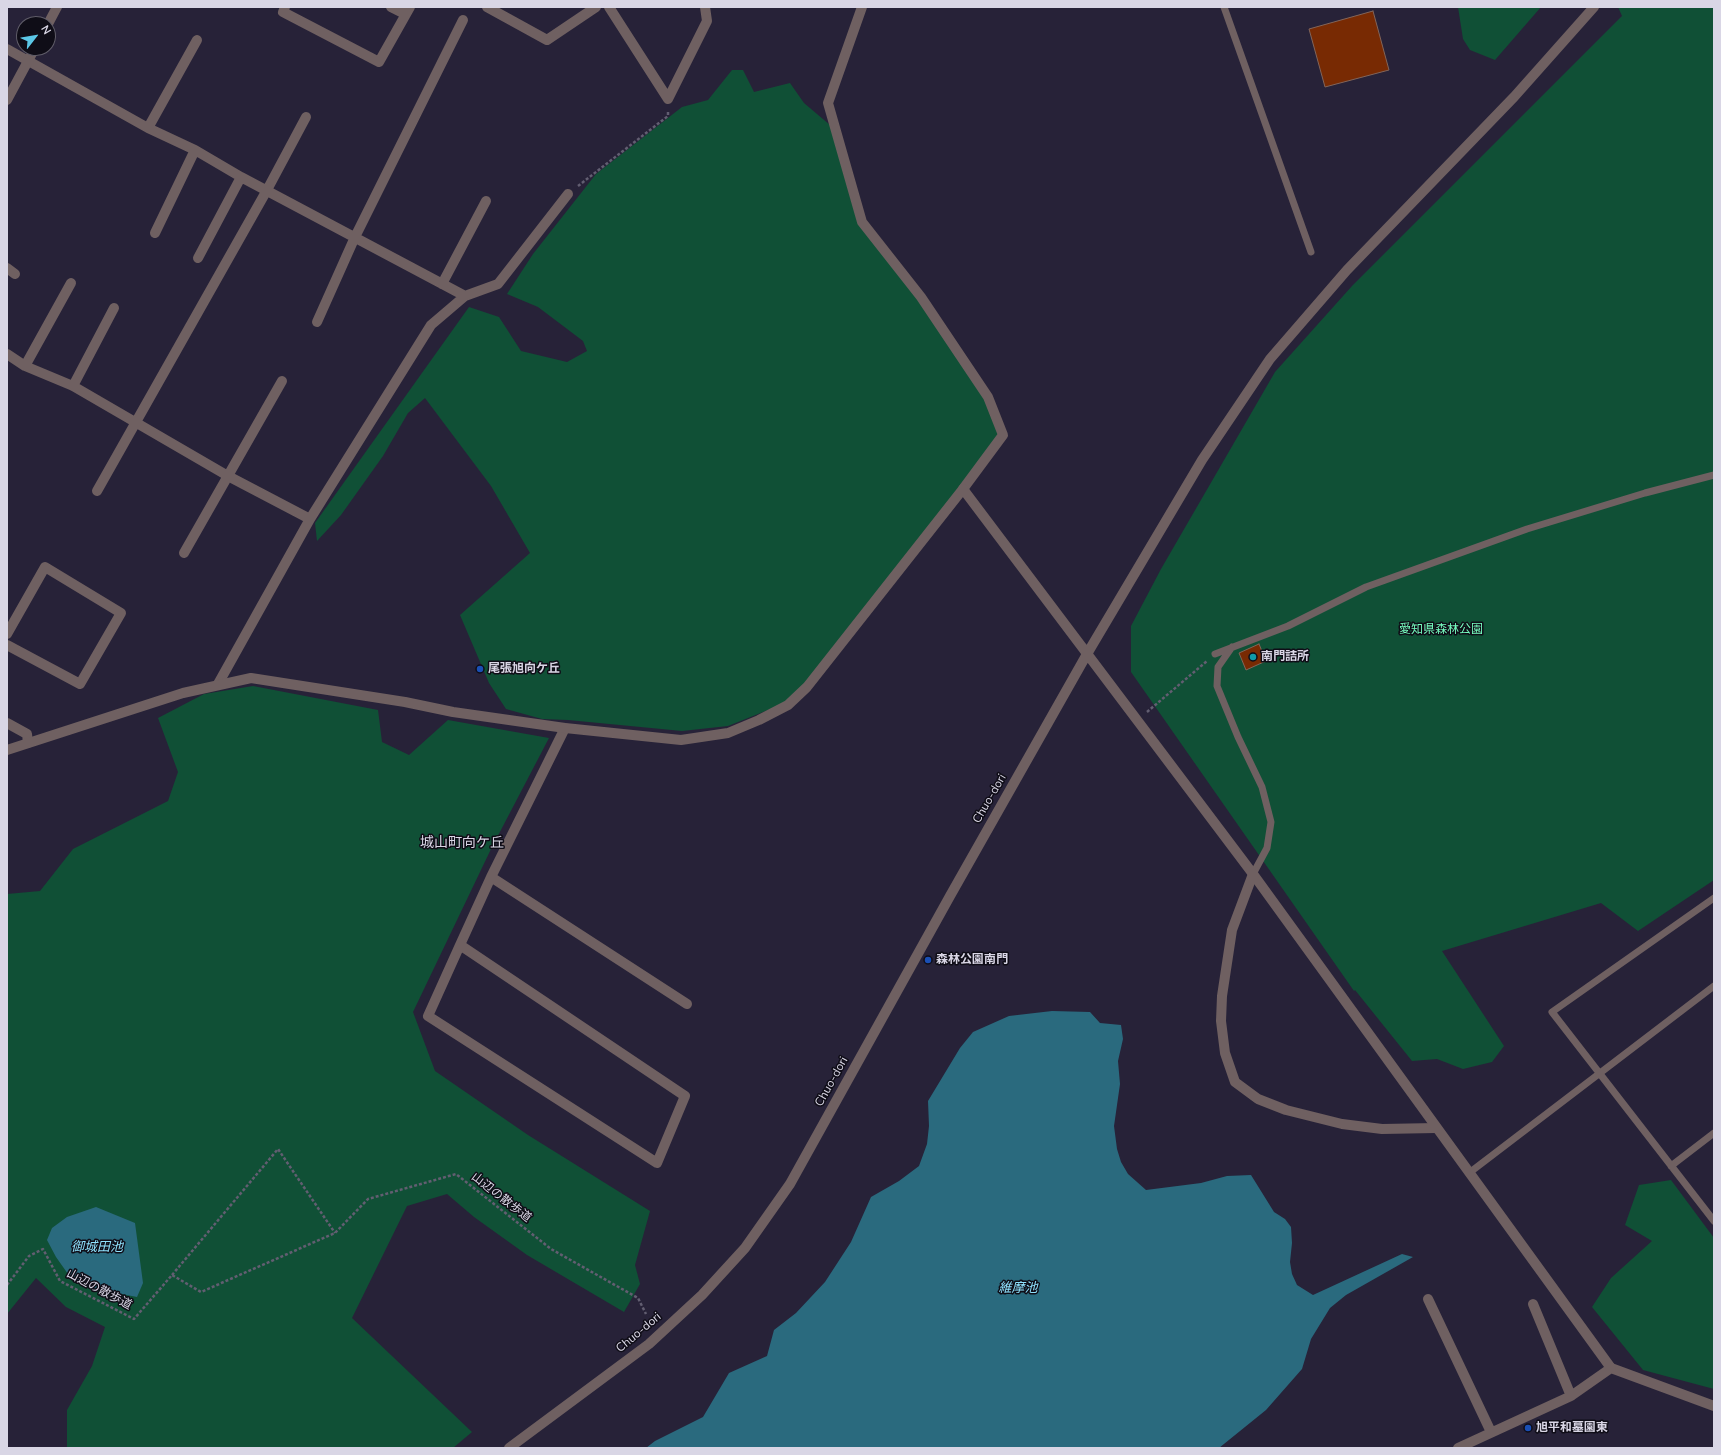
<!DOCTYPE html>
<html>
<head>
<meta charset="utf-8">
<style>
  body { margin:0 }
  #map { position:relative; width:1721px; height:1455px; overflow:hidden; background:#272238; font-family:"Nunito Sans",sans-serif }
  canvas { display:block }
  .frame { position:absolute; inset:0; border:8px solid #d9d6e5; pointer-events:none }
  .north { position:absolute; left:16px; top:16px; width:40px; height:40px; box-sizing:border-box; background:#0f0d17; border:1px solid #605d69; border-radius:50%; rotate:59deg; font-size:11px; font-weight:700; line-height:16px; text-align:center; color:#d9d6e5 }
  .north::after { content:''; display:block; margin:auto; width:14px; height:18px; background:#5bc7e7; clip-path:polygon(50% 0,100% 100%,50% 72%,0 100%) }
</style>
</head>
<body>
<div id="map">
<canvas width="1721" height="1455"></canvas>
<div class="frame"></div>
<div class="north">N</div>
</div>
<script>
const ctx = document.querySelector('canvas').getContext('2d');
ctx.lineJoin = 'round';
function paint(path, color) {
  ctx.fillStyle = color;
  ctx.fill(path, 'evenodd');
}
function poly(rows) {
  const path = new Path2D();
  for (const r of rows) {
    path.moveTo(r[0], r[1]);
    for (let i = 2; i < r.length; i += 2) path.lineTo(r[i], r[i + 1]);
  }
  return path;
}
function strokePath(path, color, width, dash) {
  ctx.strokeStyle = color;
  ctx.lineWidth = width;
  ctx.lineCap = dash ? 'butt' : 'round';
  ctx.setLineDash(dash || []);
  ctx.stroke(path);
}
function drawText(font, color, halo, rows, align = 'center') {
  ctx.font = font + ' "Nunito Sans","Noto Sans JP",sans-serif';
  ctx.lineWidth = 3;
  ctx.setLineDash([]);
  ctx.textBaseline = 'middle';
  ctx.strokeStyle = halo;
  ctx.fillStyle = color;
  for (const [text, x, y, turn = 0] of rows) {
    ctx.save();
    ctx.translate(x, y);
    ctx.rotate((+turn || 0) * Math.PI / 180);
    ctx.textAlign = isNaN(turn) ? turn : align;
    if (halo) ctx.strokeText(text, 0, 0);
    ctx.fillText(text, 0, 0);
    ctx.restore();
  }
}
paint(poly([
  [1458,7,1541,7,1495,60,1470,50,1463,39],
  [1618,7,1714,7,1714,880,1638,931,1601,903,1442,951,1504,1046,1492,1062,1463,1069,1437,1059,1412,1061,1355,990,1354,991,1131,672,1131,626,1161,569,1275,372,1352,286,1622,16],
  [732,70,743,70,754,92,790,83,804,103,830,125,861,224,919,300,985,398,1000,434,806,686,783,704,728,726,682,731,568,720,542,719,506,709,489,683,460,615,530,553,491,486,425,398,408,413,383,456,341,515,317,541,315,523,469,307,499,317,521,351,567,362,587,351,583,341,538,307,507,294,533,254,596,174,682,107,708,100],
  [253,686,378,710,382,742,409,755,448,720,549,738,491,849,413,1012,435,1071,528,1135,650,1211,635,1265,640,1284,624,1312,527,1255,474,1217,447,1194,407,1206,352,1318,472,1432,453,1448,66,1448,67,1447,67,1410,92,1366,105,1327,66,1307,36,1278,7,1314,7,894,40,891,73,849,168,801,178,772,158,718,204,694],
  [1671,1180,1714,1238,1714,1389,1643,1370,1592,1307,1611,1278,1652,1241,1625,1225,1639,1185]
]), '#105036');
paint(poly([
  [1052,1011,1090,1012,1100,1023,1121,1025,1123,1039,1118,1061,1120,1084,1114,1126,1117,1149,1121,1162,1128,1174,1146,1190,1201,1183,1227,1176,1251,1175,1274,1212,1285,1219,1291,1227,1292,1243,1290,1262,1292,1274,1297,1285,1313,1295,1402,1254,1413,1257,1346,1295,1330,1308,1311,1339,1302,1369,1266,1410,1219,1448,646,1448,655,1441,703,1417,729,1373,767,1356,774,1330,796,1313,825,1282,851,1242,871,1197,899,1181,919,1166,927,1144,929,1126,928,1101,960,1048,973,1032,1009,1016],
  [96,1207,135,1223,143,1283,137,1297,90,1288,68,1274,56,1257,47,1240,52,1228,67,1217]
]), '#2a6a7e');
const building = poly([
  [1373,11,1389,70,1325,87,1309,29,1373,11],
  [1259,644,1266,661,1246,670,1239,653,1259,644]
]);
paint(building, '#782a03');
strokePath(building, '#82655a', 1);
strokePath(poly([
  [578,186,668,116,668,111],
  [1147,712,1207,661],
  [172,1275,278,1149,335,1233],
  [7,1285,29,1256,43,1249,60,1281,134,1319,172,1275,201,1292,335,1233,368,1199,456,1174,551,1249,638,1298,646,1314]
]), '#625e71', 2.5, [3, 2]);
strokePath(poly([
  [1224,7,1311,252],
  [1232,647,1218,667,1217,686,1238,737,1262,787,1271,822,1267,848,1253,874],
  [1215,654,1288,626,1366,587,1527,529,1645,493,1714,475],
  [1714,898,1552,1012,1714,1221],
  [1671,1166,1714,1133],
  [1469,1173,1714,986]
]), '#6f6061', 7);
strokePath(poly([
  [285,7,283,12,379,62,410,7],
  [391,7,405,14],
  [487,7,547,40,596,7],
  [609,7,668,99,707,21,705,7],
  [862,7,828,103,862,222,921,297,988,397,1003,435,963,489],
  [7,49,148,128,195,150,241,177,465,296],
  [148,128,197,40],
  [155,233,195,150],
  [198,258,241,177],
  [7,268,15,274],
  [442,284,486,201],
  [317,322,355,237,463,20],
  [7,354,25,366,73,386,228,476,310,519,218,684],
  [25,366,71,283],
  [73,386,114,308],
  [97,491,267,190,306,117],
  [310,519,431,325,465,296,498,284,568,194],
  [184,553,282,381],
  [7,634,45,567,121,613,80,684,7,645],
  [7,723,27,734,28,743],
  [1253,874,1232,930,1222,996,1221,1021,1225,1053,1235,1082,1258,1099,1286,1110,1342,1124,1382,1129,1436,1128],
  [491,877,687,1004],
  [460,945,685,1096,657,1163,428,1016,460,945,491,877,565,728],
  [1428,1299,1491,1432],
  [1533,1304,1571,1396],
  [1458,1448,1571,1396,1611,1368,1714,1406]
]), '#6f6061', 10);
strokePath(poly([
  [48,24,57,7],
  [7,100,35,48],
  [7,750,183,693,251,678,405,702,453,712,565,728,681,740,728,733,759,720,788,705,807,687,963,489,1253,874,1611,1368],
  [509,1448,649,1344,702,1295,745,1248,790,1184,950,896,1087,654,1202,460,1270,359,1347,270,1514,97,1594,7]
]), '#6f6061', 10);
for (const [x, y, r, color] of [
  [1253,657,4,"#0f9aa8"],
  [480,669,4,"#1a4fb4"],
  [928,960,4,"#1a4fb4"],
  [1528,1428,4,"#1a4fb4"]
]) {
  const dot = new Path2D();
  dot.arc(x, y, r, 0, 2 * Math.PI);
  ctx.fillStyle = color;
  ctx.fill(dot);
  strokePath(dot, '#0f0d17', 1.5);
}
drawText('12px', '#77fec0', '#0f0d17', [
  ["愛知県森林公園",1441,630]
]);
drawText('bold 12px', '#d9d6e5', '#0f0d17', [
  ["南門詰所",1261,657],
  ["尾張旭向ケ丘",488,669],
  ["森林公園南門",936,960],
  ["旭平和墓園東",1536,1428]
], 'left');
drawText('12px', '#d9d6e5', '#0f0d17', [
  ["Chuo-dori",990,799,-60],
  ["Chuo-dori",832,1082,-61],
  ["山辺の散歩道",501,1198,38],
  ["山辺の散歩道",99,1290,28],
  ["Chuo-dori",639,1333,-40]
]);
drawText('italic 13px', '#8ee0fc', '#0f0d17', [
  ["御城田池",97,1248],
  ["維摩池",1018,1289]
]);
drawText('14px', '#d9d6e5', '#0f0d17', [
  ["城山町向ケ丘",462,844]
]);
</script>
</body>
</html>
